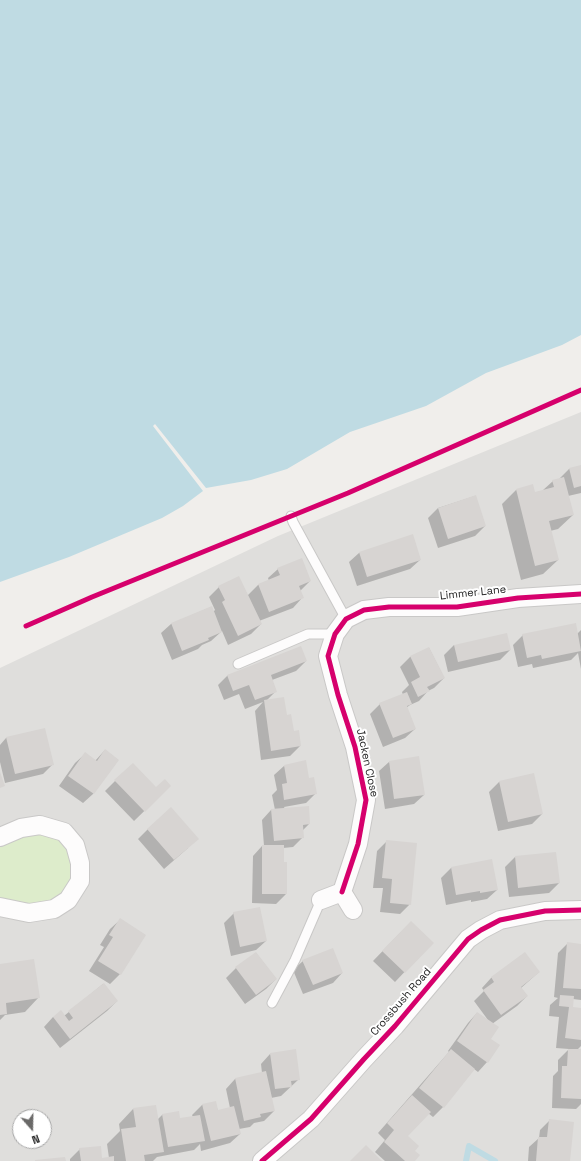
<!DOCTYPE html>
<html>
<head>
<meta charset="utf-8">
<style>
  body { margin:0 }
  #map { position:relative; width:581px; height:1161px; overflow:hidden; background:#f0eeeb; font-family:"Space Grotesk",sans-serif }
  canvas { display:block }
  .north { position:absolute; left:12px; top:1109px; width:40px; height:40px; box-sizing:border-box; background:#fff; border:1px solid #a7a7a7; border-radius:50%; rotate:160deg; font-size:11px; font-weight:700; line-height:16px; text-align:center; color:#222 }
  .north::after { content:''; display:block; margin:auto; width:14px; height:18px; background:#6a6968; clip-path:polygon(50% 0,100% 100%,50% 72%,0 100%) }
</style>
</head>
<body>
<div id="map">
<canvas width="581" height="1161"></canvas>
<div class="north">N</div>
</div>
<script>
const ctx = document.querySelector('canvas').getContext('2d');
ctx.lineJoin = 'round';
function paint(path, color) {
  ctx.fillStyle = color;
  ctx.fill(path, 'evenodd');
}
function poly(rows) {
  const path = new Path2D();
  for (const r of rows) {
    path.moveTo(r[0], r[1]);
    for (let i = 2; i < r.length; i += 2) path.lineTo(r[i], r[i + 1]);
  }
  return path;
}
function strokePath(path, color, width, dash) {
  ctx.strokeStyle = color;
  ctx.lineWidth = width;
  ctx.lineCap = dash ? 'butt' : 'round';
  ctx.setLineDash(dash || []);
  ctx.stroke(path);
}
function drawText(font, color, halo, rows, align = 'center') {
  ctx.font = font + ' "Space Grotesk",sans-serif';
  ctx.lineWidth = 4;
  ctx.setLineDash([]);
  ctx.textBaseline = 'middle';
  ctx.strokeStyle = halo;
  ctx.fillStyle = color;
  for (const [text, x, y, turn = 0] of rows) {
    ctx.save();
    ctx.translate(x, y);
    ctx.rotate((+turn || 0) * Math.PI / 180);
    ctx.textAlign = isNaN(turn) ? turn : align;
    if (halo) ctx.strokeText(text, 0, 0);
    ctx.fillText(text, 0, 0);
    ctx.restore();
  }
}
paint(poly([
  [581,412,581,1161,0,1161,0,668,278,536],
  [20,1117,44,1117,44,1141,20,1141]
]), '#dfdedc');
paint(poly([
  [42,833,52,836,61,842,70,854,74,874,68,887,59,896,44,903,25,904,0,899,0,846,27,834]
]), '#ddeccb');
paint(poly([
  [0,0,581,0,581,335,562,345,486,373,426,406,350,432,287,469,251,480,206,488,155,424,153,426,203,491,183,506,162,518,69,557,0,582]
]), '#bfdbe3');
paint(poly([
  [581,466,581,493,568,496,573,515,558,529,550,531,558,560,543,574,521,580,502,504,516,490,534,493,542,491,553,481,559,479,569,469],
  [475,496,485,526,475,536,438,548,428,518,438,508],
  [412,536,420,560,410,569,357,586,349,562,359,553],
  [278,569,310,581,300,591,302,598,293,608,259,621,261,624,251,634,228,645,222,631,211,641,202,645,198,649,172,660,161,633,171,624,211,607,213,612,215,610,209,597,219,587,247,596,258,585,269,581,268,578],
  [581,630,581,669,578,653,571,660,533,668,532,664,518,667,513,645,523,635,577,634],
  [454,645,510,650,500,660,448,672,444,655],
  [429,648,444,678,434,688,428,691,419,701,410,705,406,708,415,729,405,738,383,747,370,714,380,704,403,695,402,692,409,685,400,667,410,657],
  [306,661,296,671,272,680,276,691,266,701,286,716,300,746,290,756,261,760,255,711,263,702,245,709,239,694,224,700,218,685,228,675],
  [44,729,53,764,43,774,5,783,0,762,0,745,6,738],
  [105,750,118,760,93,794,83,803,59,786,75,763,85,754,95,761],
  [389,762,424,795,414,804,385,809,379,771],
  [284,766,308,779,316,793,306,803,284,807,285,809,309,824,302,831,303,837,293,847,283,848,286,894,276,904,252,903,253,856,262,846,264,846,262,820,271,810,275,810,272,795,277,790,274,775],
  [533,774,542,814,532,824,498,831,489,792,499,782],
  [115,781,156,788,170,786,134,821,105,791],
  [148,829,188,848,164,869,138,839],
  [387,841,410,904,400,914,380,912,383,888,373,888,377,851],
  [515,857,559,883,549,893,509,897,505,867],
  [491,860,497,890,487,899,471,902,471,900,446,905,441,878,451,868],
  [234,913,266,941,256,950,231,956,224,923],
  [120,920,120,974,110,984,89,971,104,947,100,945,110,929],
  [401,932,432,943,395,982,373,961],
  [568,943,581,945,581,1000,573,999,572,1008,581,1009,581,1046,577,1050,581,1050,581,1104,576,1109,552,1108,553,1076,558,1071,558,1060,569,1049,556,1048,559,1017,549,1016,550,1005,558,998,554,997,558,953],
  [256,953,276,979,266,989,245,1004,226,978,236,968],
  [525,954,539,972,521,988,527,996,517,1006,492,1024,489,1039,487,1062,478,1072,474,1069,443,1107,433,1117,428,1113,407,1136,413,1151,414,1161,385,1161,375,1152,385,1140,378,1133,449,1052,448,1051,468,1023,477,1013,488,1020,474,1001,484,991,482,988,491,978],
  [303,961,342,973,333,983,303,994,293,970],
  [0,965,39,997,25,1012,5,1015,0,1020],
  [103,984,117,1001,107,1011,60,1048,44,1027,53,1017,64,1016],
  [270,1054,299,1079,281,1096,271,1098,274,1111,264,1121,254,1123,250,1127,239,1129,240,1134,230,1143,201,1151,200,1144,194,1150,157,1157,153,1161,70,1161,70,1159,80,1149,101,1159,109,1158,107,1144,120,1131,119,1124,133,1109,158,1119,163,1114,180,1119,193,1117,192,1115,202,1105,215,1102,218,1111,230,1108,226,1089,235,1079,262,1073,261,1064],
  [550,1120,569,1161,528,1161,529,1147,539,1138,540,1130]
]), '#0003');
strokePath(poly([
  [466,1161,469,1146,495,1161]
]), '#bfdbe3', 6);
paint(poly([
  [581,465,581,486,574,488,569,468],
  [564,477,574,515,549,521,559,560,535,566,516,489,533,484,535,492,554,487,552,480],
  [476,495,486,526,448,539,438,508],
  [413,534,421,560,367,577,359,552],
  [302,558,311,581,299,586,304,598,269,612,258,584,280,575,277,568],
  [239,576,262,624,238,636,222,602,225,600,218,586],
  [212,606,222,632,208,638,209,640,182,651,171,623],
  [576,623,581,651,542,659,541,655,527,658,522,634],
  [507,633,511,650,458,662,454,645],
  [301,646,307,661,271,675,277,692,255,700,249,685,233,691,227,675],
  [429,647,445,678,427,687,430,691,418,697,411,682,420,677,410,656],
  [407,692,412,704,407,706,416,729,393,738,379,703],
  [284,697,287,715,291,714,294,731,299,730,301,746,271,751,264,700],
  [45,728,54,765,15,774,6,737],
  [105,749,119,760,94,794,68,776,85,752,97,761],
  [419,756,425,795,394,799,389,761],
  [306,760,309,778,314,777,317,794,284,800,282,784,287,783,284,765],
  [133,763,156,787,165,779,171,786,145,812,114,780],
  [0,772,5,786,0,788],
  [534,773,543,814,508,822,499,781],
  [309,806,310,824,303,825,304,838,274,841,271,809],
  [171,807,199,839,174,860,147,829],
  [386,840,417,843,411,905,390,903,392,879,382,878],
  [262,845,284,845,284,862,287,862,287,894,262,894],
  [556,852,560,883,518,888,515,856],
  [492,859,498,890,480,893,480,891,456,895,451,867],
  [260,907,267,941,240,947,233,912],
  [120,918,146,935,121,975,98,961,113,937,109,935],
  [411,921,434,943,405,973,382,951],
  [567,942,581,944,581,989,563,988],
  [333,948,343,973,313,985,302,960],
  [256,952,277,979,256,995,235,967],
  [525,952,540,972,521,987,528,996,501,1015,483,990,494,982,491,977],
  [34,959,40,998,6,1003,7,1014,0,1015,0,964],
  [104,983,118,1001,70,1039,53,1017,61,1010,69,1021,73,1018,68,1011],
  [560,995,574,996,573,1007,581,1008,581,1040,565,1038,569,1007,559,1006],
  [477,1012,499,1027,491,1039,500,1045,488,1063,457,1041],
  [296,1049,300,1080,291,1081,292,1087,275,1089,270,1053],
  [451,1049,475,1069,444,1108,419,1088],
  [568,1049,581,1049,581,1099,561,1098,562,1066,567,1066],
  [266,1071,275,1111,260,1114,261,1117,244,1121,235,1078],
  [412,1095,431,1112,408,1136,419,1146,415,1151,420,1155,415,1161,405,1161,384,1142,394,1130,387,1123],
  [216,1101,218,1110,234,1106,241,1134,211,1141,202,1104],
  [156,1105,164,1152,144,1155,145,1161,126,1161,121,1129,136,1127,133,1108],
  [179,1111,180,1118,200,1115,205,1141,168,1147,162,1114],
  [549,1119,574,1122,570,1161,536,1161,538,1137,547,1137],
  [366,1145,382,1161,350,1161],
  [101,1146,102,1158,114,1156,114,1161,81,1161,79,1148],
  [65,1157,66,1161,35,1161,35,1160]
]), '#d7d4d2');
const service = poly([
  [291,516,293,522,346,619],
  [238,664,308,634,335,634],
  [272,1003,295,960,321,900]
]);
const minor = poly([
  [0,837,21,828,40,825,64,832,75,845,80,863,80,881,68,900,54,909,29,913,0,907],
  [342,892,358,844,366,800,355,747,338,695,328,656,335,634,346,619,364,610,389,607,457,607,518,598,581,594],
  [321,900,342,892,353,910],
  [262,1161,311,1119,364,1059,395,1026,468,939,481,930,500,920,545,911,581,910]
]);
strokePath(service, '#c9c8c7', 11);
strokePath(minor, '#c9c8c7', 20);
strokePath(service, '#fdfcfc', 9);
strokePath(minor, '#fdfcfc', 18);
strokePath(poly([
  [26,626,92,597,348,493,581,390],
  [342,892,358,844,366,800,355,747,338,695,328,656,335,634,346,619,364,610,389,607,457,607,518,598,581,594],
  [262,1161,311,1119,364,1059,395,1026,468,939,481,930,500,920,545,911,581,910]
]), '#d6006c', 5);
drawText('11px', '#222', '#fff', [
  ["Limmer Lane",473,593,-6],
  ["Jacken Close",367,763,78],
  ["Crossbush Road",401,1002,-49]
]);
</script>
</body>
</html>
